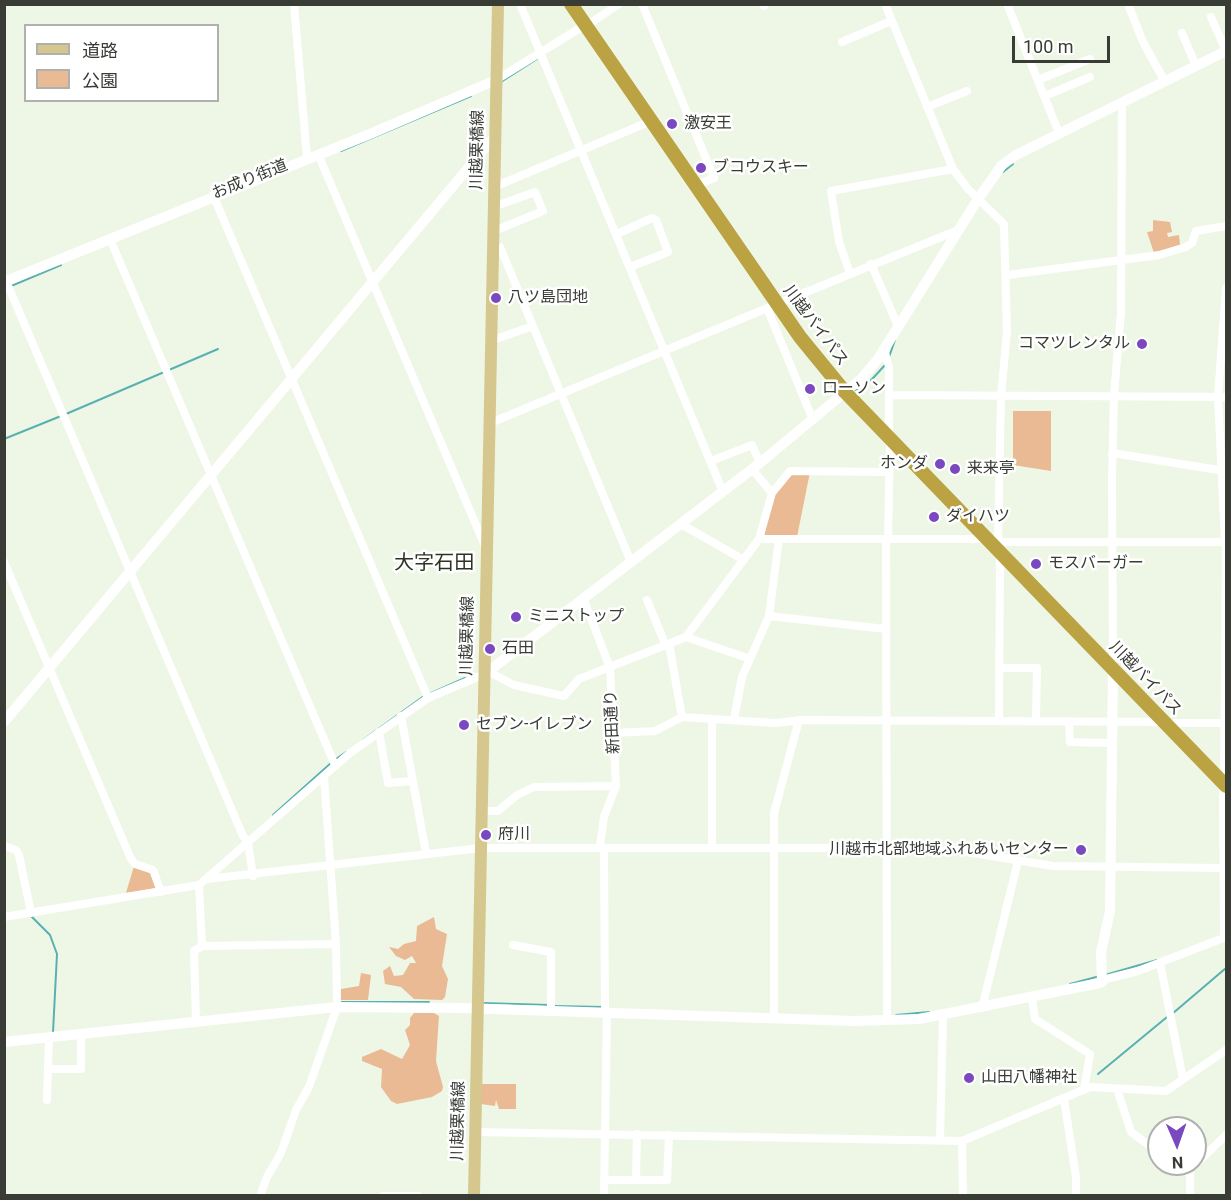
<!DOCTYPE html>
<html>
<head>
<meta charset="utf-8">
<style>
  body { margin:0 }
  #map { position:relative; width:1231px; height:1200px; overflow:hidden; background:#eef7e5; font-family:Roboto,"Noto Sans JP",sans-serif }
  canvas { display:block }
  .frame { position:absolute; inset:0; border:6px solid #383c35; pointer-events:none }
  .legend { position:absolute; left:24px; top:24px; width:195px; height:78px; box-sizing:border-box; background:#fff; border:2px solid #afb1ae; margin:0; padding:8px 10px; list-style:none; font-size:18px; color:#383c35 }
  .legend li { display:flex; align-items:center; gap:12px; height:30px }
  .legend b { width:30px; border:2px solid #afb1ae }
  .north { position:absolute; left:1147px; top:1116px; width:60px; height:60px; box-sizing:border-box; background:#fff; border:2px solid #afb1ae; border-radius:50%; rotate:178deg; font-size:16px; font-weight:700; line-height:24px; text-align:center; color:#383c35 }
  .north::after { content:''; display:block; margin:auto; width:21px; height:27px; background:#7a48bf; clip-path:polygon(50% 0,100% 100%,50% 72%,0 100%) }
  .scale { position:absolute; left:1012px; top:36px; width:98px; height:27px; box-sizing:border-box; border:3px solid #383c35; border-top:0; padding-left:8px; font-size:18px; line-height:21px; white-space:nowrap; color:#383c35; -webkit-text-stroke:4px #fff; paint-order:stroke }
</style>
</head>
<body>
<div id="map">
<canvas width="1231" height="1200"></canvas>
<div class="frame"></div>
<ul class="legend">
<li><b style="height:8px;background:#d6c78e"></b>道路</li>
<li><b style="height:16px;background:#e9ba93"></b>公園</li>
</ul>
<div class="north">N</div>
<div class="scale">100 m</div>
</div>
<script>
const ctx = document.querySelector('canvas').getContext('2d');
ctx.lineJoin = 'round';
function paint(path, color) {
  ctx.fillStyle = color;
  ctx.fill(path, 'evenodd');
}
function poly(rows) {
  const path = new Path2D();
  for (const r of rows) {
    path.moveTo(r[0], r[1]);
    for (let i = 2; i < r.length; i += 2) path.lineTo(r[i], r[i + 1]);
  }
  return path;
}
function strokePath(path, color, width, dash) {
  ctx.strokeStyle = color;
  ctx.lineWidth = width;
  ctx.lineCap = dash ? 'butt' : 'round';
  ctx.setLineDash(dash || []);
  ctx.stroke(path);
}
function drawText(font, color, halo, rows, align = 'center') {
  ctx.font = font + ' Roboto,"Noto Sans JP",sans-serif';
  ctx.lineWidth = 5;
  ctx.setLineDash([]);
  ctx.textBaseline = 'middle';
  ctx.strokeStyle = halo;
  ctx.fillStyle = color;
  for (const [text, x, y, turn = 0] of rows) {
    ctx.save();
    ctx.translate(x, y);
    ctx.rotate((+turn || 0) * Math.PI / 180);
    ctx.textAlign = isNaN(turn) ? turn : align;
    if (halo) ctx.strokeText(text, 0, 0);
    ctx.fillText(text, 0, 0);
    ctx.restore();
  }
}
paint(poly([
  [1153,220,1170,222,1172,232,1167,233,1168,237,1179,235,1180,245,1154,253,1147,232,1153,231],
  [1013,411,1051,411,1051,471,1013,465],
  [791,472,810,472,797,537,764,536,774,494],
  [134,866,153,873,157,888,126,893],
  [434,917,436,929,447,934,442,966,448,979,445,997,442,1000,414,999,401,987,385,984,383,971,390,966,394,976,403,975,410,963,416,963,412,956,405,960,396,956,389,947,398,949,404,944,416,941,417,926],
  [361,973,371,975,368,1000,340,1000,341,989,359,986],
  [414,1013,434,1013,439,1016,436,1061,443,1087,442,1091,432,1097,397,1104,391,1101,381,1087,382,1069,362,1061,362,1057,381,1049,402,1059,410,1045,405,1030,410,1025,410,1018],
  [480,1084,516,1084,516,1109,499,1109,496,1100,495,1106,481,1104]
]), '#e9ba93');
strokePath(poly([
  [501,82,537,59],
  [341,151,471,96],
  [1003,172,1013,164],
  [11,286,61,265],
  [889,357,895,340],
  [854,390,863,389,885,365],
  [66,414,218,349],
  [4,439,61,416],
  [429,694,465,678],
  [363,740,424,696],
  [336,759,346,752],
  [273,815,331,763],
  [30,915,50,935,57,954,53,1032],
  [1105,975,1157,960],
  [1070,984,1100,976],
  [338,1002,429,1002],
  [482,1003,549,1005],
  [554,1006,603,1007],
  [1172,1014,1226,968],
  [896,1015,929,1012],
  [1098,1074,1167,1017]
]), '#59b0b2', 2);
strokePath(poly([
  [294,4,307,158],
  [520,4,723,492],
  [642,4,714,178,702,183],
  [764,4,764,6],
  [885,4,953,169,968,189,1004,224,1007,331,1001,396,998,542,1225,542,1218,396,1226,288],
  [1007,4,1059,133],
  [1128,4,1143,42,1165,82],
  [1211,17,1226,51],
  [592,22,619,4],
  [1182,33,1196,66],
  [842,42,891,21],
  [496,80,585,25],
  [1038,80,1090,59],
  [1045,96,1090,77],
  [927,107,967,91],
  [318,154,485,546],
  [494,187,651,121],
  [213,195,428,698],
  [493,229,499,229,543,211,535,192,493,207],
  [617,234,652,218,656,220,668,252,630,267],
  [110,239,335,765],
  [492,247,500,247,631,562],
  [871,264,898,326],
  [850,273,839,242,831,191,953,169],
  [1008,275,1159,255,1186,247,1192,243,1196,231,1226,226],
  [6,281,243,836,248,842,253,876],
  [782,302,958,230],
  [767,308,813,420],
  [490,341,533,326],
  [884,349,889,367,889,430],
  [889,395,1226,397],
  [488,424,777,304],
  [1112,453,1225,471],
  [711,461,752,445,760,463],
  [752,469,772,493],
  [681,524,742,559],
  [759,539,987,539],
  [886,540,887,1020],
  [888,540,890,440],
  [4,562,131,859,135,864,153,870,161,892],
  [584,600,610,668,616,786,604,817,600,846],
  [647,600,666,646],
  [769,616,886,629],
  [686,637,750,659],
  [669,644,682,717],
  [999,668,1037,668,1036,721],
  [1113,668,1112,477,1114,395,1121,312,1122,103],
  [489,672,514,685,564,696,579,679,686,637,759,539,772,493,790,471,889,472],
  [401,716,426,853],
  [734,719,742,677,769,616,779,539],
  [999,721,1000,554],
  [1069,722,1070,742,1112,743],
  [1175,723,1224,723],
  [379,732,388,783,412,781],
  [613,733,655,731,682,717,775,723,803,720,1164,722],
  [1224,773,1226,542],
  [1223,784,1224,937],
  [482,811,498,811,517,795,534,787,616,786],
  [4,846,16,850,19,855,31,913],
  [604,848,605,1012],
  [712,848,712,719],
  [886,850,961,851,1053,866,1226,868],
  [207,879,481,848,886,848],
  [199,885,202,946,336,944],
  [4,917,199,885,350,753,428,698,485,674],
  [513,945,551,952,551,1011],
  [1160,963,1183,1079],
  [1102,980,1138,971,1226,937],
  [1032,998,1035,1019,1090,1054,1084,1090],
  [982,1008,1018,861],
  [774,1018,774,813,799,720],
  [196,1022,194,951,202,946],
  [49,1069,81,1069,81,1035],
  [1117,1089,1131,1132,1159,1153],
  [1064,1099,1076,1177,1076,1196],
  [47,1100,49,1038],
  [475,1132,962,1141,1090,1087,1166,1091,1226,1050],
  [940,1141,943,1015],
  [962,1141,963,1196],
  [1175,1164,1190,1174],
  [604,1180,667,1180,669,1135],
  [636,1180,637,1134],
  [260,1196,267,1177,281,1153,296,1110,309,1087,337,1007,336,944,324,777],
  [383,1196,418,1196],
  [604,1196,607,1012],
  [1190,1196,1190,1170,1226,1135]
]), '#fff', 8);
strokePath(poly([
  [4,282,370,134,496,80],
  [485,674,760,463,862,378,878,359,978,199,1002,165,1016,155,1226,51],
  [4,722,495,136],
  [4,1042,337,1007,463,1008,854,1021,919,1019,1100,983,1102,982,1101,952,1110,911,1113,669]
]), '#fff', 10);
strokePath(poly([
  [474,1196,498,4]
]), '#d6c78e', 12);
strokePath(poly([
  [571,4,800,337,845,392,1226,786]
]), '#bba242', 14);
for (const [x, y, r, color] of [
  [672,124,6,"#7a48bf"],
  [701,168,6,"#7a48bf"],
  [496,298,6,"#7a48bf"],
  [1142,344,6,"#7a48bf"],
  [810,389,6,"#7a48bf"],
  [940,464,6,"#7a48bf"],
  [955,469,6,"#7a48bf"],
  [934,517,6,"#7a48bf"],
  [1036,564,6,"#7a48bf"],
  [516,617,6,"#7a48bf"],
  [490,649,6,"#7a48bf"],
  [464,725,6,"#7a48bf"],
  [486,835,6,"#7a48bf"],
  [1081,850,6,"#7a48bf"],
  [969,1078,6,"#7a48bf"]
]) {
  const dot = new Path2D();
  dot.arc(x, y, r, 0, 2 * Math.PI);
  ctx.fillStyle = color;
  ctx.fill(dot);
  strokePath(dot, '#fff', 2);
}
drawText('16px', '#383c35', '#fff', [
  ["激安王",684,124],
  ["ブコウスキー",713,168],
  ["八ツ島団地",508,298],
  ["コマツレンタル",1130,344,"right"],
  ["ローソン",822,389],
  ["ホンダ",928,464,"right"],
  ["来来亭",967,469],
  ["ダイハツ",946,517],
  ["モスバーガー",1048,564],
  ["ミニストップ",528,617],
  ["石田",502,649],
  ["セブン-イレブン",476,725],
  ["府川",498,835],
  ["川越市北部地域ふれあいセンター",1069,850,"right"],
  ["山田八幡神社",981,1078]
], 'left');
drawText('16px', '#383c35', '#fff', [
  ["川越栗橋線",478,150,-89],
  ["お成り街道",250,180,-22],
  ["川越バイパス",815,326,53],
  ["川越栗橋線",468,636,-89],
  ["川越バイパス",1145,679,46],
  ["新田通り",613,722,-93],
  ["川越栗橋線",459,1121,-89]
]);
drawText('20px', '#2c3325', '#fff', [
  ["大字石田",434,564]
]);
</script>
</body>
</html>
